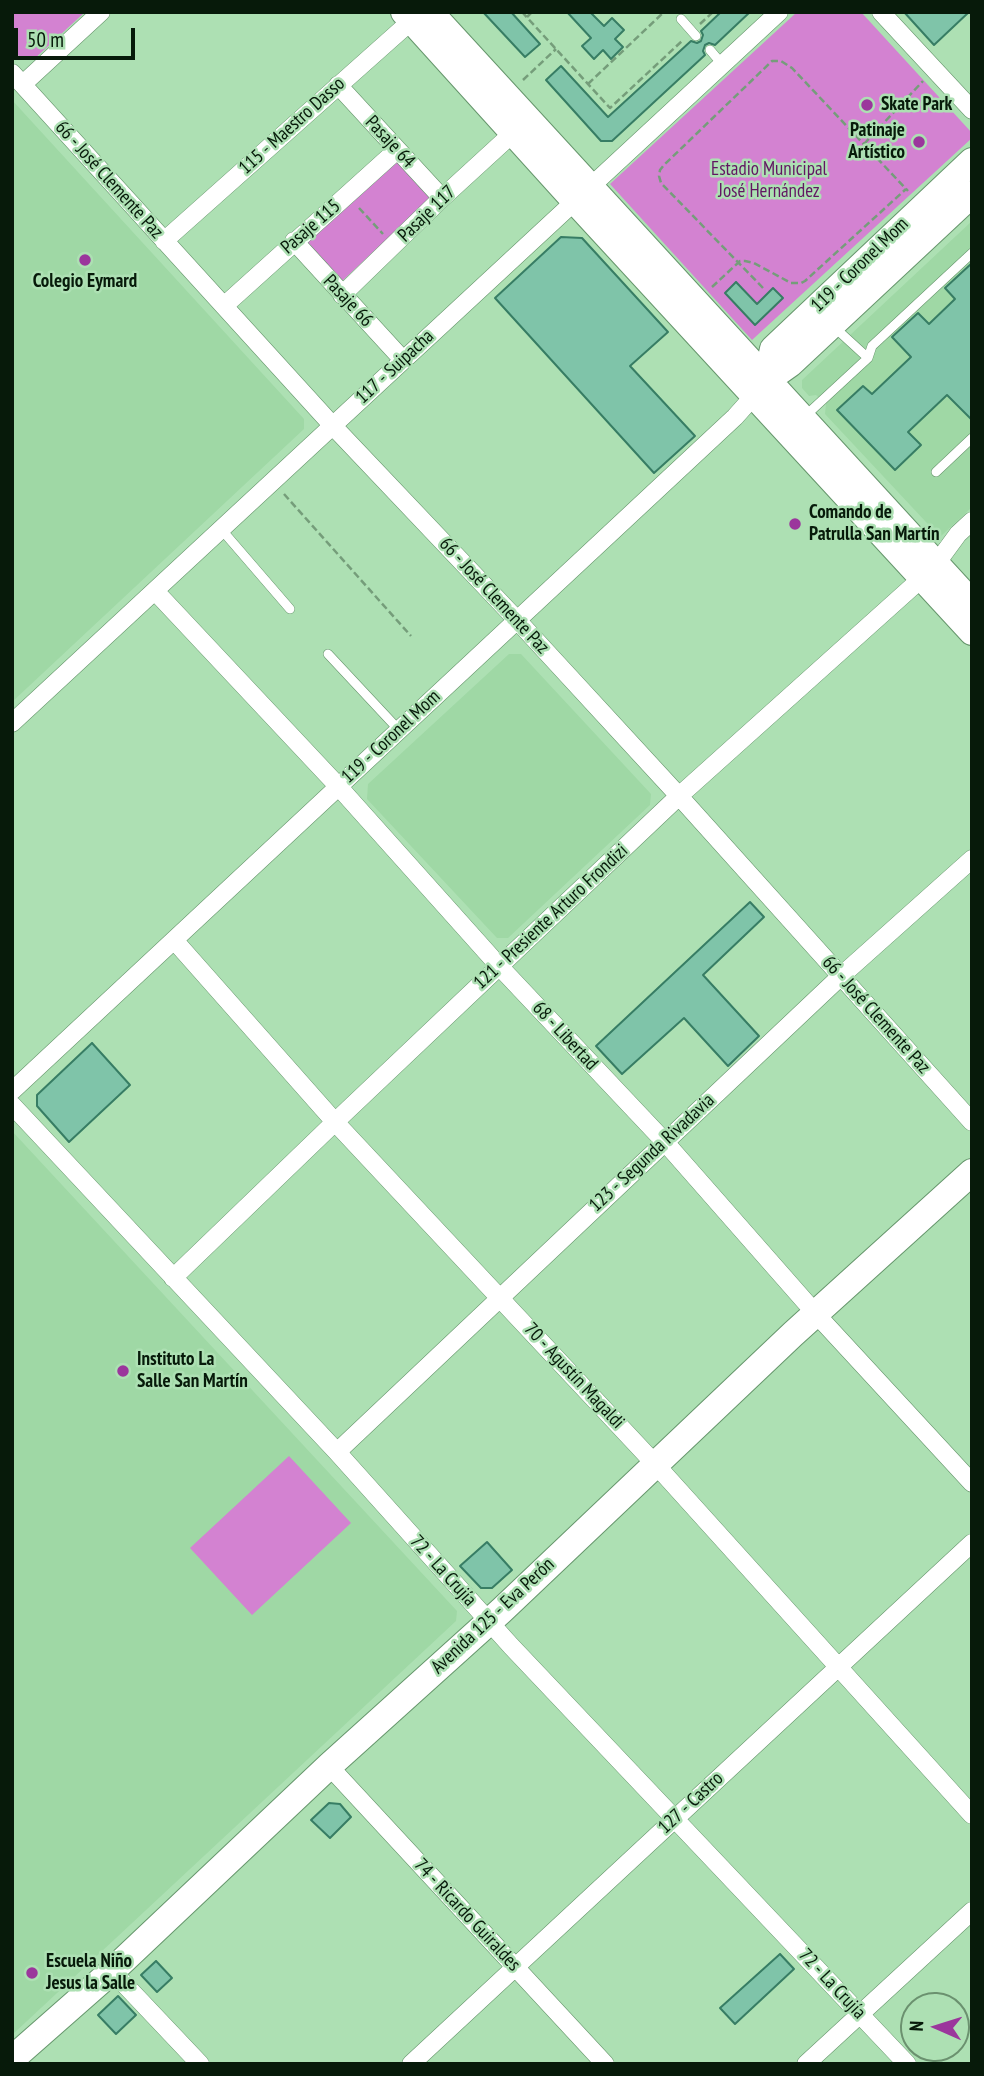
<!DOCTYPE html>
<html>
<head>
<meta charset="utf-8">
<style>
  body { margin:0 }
  #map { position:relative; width:984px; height:2076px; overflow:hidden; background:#ade0b3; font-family:"PT Sans Narrow",sans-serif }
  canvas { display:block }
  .frame { position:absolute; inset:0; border:14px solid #071a0a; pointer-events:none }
  .north { position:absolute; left:900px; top:1992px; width:70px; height:70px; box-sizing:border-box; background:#ade0b3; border:2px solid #6b916f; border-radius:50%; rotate:273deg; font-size:19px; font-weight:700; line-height:28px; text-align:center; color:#071a0a }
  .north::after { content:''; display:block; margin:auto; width:24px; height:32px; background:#9b369c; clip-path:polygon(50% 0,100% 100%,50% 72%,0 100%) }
  .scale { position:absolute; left:14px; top:28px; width:121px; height:32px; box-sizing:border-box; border:4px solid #071a0a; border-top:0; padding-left:9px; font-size:21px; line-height:24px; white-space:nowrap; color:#071a0a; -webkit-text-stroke:5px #ade0b3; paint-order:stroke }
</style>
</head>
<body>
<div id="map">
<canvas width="984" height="2076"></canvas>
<div class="frame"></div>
<div class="north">N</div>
<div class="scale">50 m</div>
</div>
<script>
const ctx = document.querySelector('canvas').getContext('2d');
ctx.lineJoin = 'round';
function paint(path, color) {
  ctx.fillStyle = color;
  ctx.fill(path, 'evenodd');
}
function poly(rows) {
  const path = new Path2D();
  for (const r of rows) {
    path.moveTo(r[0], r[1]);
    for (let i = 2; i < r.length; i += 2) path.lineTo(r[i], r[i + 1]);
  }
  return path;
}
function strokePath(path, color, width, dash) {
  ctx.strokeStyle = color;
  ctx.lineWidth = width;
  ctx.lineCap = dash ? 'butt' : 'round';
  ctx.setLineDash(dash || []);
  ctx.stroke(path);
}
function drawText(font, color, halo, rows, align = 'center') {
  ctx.font = font + ' "PT Sans Narrow",sans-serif';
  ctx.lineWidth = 5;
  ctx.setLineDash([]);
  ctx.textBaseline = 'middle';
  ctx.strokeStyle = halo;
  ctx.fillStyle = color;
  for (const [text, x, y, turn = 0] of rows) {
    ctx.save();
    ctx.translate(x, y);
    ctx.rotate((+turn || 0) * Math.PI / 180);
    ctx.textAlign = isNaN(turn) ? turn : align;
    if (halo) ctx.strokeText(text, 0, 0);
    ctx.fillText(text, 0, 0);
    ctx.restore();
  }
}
paint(poly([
  [12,100,304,419,304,429,12,702],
  [972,221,972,507,940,537,825,414,826,404,816,395,809,396,802,388,802,380],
  [509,654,521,654,651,794,650,805,508,938,497,938,367,799,368,784],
  [12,1131,457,1611,456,1621,12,2035]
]), '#9fd8a5');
paint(poly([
  [12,12,85,12,33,60,23,60,12,49],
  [797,12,861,12,972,133,972,138,752,340,610,184],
  [398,158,432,197,341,282,306,243],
  [289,1456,351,1523,252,1615,190,1548]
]), '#d382d1');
const building = poly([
  [483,12,511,12,540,44,525,57,483,12],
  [567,12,590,12,604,26,612,18,624,30,615,39,623,47,611,59,603,50,594,59,582,46,591,38,567,12],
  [721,12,750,12,715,45,709,43,705,45,703,51,705,55,612,141,601,141,546,80,561,66,608,117,691,41,697,43,701,41,703,35,701,31,721,12],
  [904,12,969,12,934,45,904,12],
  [561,237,582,238,668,332,630,366,695,436,654,473,495,298,561,237],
  [972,263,972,420,947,395,908,432,921,445,895,470,837,410,863,386,872,394,911,357,892,337,918,313,929,324,955,299,945,288,972,263],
  [736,282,757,304,773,288,783,298,755,325,725,293,736,282],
  [750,902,764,917,703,975,759,1036,728,1066,684,1018,622,1074,596,1046,750,902],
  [92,1043,130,1085,69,1142,37,1106,37,1095,92,1043],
  [487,1542,512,1570,492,1588,481,1588,460,1566,487,1542],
  [329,1803,340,1804,351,1817,330,1838,311,1820,329,1803],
  [780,1954,794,1969,735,2024,720,2008,780,1954],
  [156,1961,172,1978,157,1992,141,1975,156,1961],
  [118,1996,136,2015,116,2034,98,2015,118,1996]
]);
paint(building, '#7fc4a9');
strokePath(building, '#377d64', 2);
const lane = poly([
  [681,19,696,36],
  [710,50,722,64],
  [833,326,868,358],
  [803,418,868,358,872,346,972,253],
  [936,472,972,438],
  [221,529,290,609],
  [328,654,398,729]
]);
const street = poly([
  [881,12,972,110],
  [12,73,333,426,517,620,679,796,972,1122],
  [23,84,101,12],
  [338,85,442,198],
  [164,241,419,14],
  [294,241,403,360],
  [342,295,442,198,513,133],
  [225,305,397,150],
  [155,591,338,786,499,966,664,1141,816,1314,972,1483],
  [12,723,779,12],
  [174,940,335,1122,656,1465,972,1815],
  [12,1091,735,417,760,389],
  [12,1105,337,1452,511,1646,907,2064],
  [173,1278,335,1122,679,796,922,578,936,564,958,534,972,521],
  [337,1452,841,976,972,859],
  [329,1766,605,2064],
  [112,1971,200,2064],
  [411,2064,972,1543],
  [806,2064,972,1911]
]);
const secondary = poly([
  [404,12,574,200,972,632],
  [430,12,972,603],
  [766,381,773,349,972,161],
  [766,381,790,364,972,194],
  [12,2059,112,1971,329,1766,501,1611,793,1334,972,1172]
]);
strokePath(lane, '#66966c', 10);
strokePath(street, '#66966c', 19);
strokePath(secondary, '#66966c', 28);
strokePath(poly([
  [522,12,610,108,682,41],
  [527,17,532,12],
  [700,24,713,12],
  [523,80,556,49],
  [588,84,664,12],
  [864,144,923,81],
  [359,208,383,234],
  [712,287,740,261,745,261,754,263,791,283,801,283,805,281,906,189],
  [763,288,661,183,659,176,660,170,664,165,772,61,781,61,792,68,908,191],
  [284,494,411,636]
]), '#759d7a', 2.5, [7, 3.5]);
strokePath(lane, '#fff', 9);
strokePath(street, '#fff', 18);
strokePath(secondary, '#fff', 26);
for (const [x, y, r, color] of [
  [867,105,7,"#9b369c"],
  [919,142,7,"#9b369c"],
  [85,260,7,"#9b369c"],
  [795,524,7,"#9b369c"],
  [123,1371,7,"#9b369c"],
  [32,1973,7,"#9b369c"]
]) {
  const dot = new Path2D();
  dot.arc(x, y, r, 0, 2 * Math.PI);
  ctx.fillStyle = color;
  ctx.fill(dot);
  strokePath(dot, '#ade0b3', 2.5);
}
drawText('bold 19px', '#071a0a', '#ade0b3', [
  ["Skate Park",881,105],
  ["Patinaje",905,131,"right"],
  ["Artístico",905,153,"right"],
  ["Colegio Eymard",85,282,"center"],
  ["Comando de",809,513],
  ["Patrulla San Martín",809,535],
  ["Instituto La",137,1360],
  ["Salle San Martín",137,1382],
  ["Escuela Niño",46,1962],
  ["Jesus la Salle",46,1984]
], 'left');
drawText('19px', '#071a0a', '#ade0b3', [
  ["115 - Maestro Dasso",292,126,-42],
  ["Pasaje 64",390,142,47],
  ["66 - José Clemente Paz",109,180,48],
  ["Pasaje 117",427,214,-44],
  ["Pasaje 115",311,227,-41],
  ["119 - Coronel Mom",860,265,-44],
  ["Pasaje 66",348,301,47],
  ["117 - Suipacha",395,367,-43],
  ["66 - José Clemente Paz",494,596,47],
  ["119 - Coronel Mom",391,737,-43],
  ["121 - Presiente Arturo Frondizi",551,917,-43],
  ["66 - José Clemente Paz",876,1015,48],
  ["68 - Libertad",565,1036,47],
  ["123 - Segunda Rivadavia",652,1153,-43],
  ["70 - Agustín Magaldi",574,1376,47],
  ["72 - La Crujía",443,1571,48],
  ["Avenida 125 - Eva Perón",493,1616,-43],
  ["127 - Castro",691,1803,-43],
  ["74 - Ricardo Guiraldes",467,1915,47],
  ["72 - La Crujía",832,1984,47]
]);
drawText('19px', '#621662', '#ade0b3', [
  ["Estadio Municipal",769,170],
  ["José Hernández",769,192]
]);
</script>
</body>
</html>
